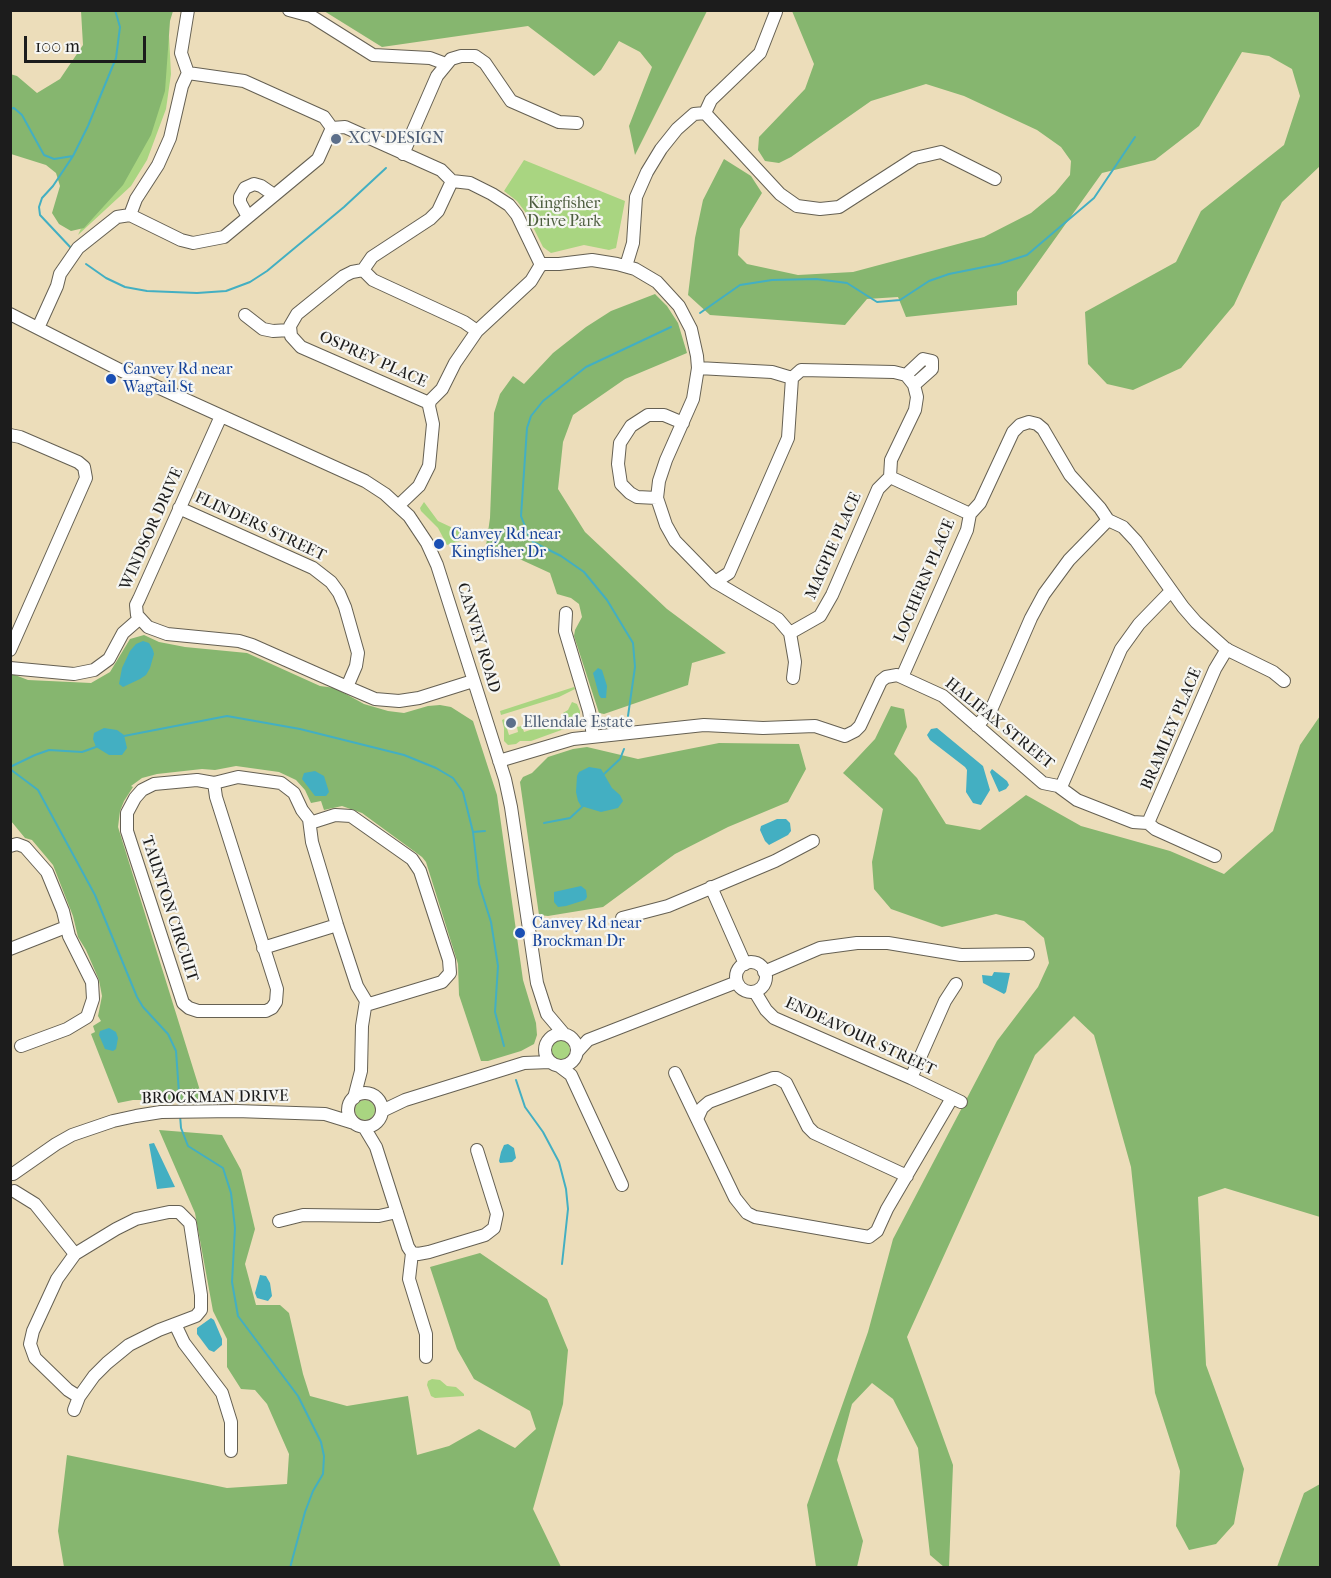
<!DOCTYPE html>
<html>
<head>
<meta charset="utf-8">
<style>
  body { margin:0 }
  #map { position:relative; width:1331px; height:1578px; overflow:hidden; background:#ecddba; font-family:"IM FELL French Canon",serif }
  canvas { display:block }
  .frame { position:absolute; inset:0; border:12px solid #1c1c1c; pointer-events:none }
  .scale { position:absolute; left:24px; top:36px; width:122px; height:27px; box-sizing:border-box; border:3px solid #1c1c1c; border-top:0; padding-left:8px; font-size:18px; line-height:21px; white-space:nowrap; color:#1c1c1c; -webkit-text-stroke:4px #f6f6f2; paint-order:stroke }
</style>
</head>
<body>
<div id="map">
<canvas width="1331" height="1578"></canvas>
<div class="frame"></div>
<div class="scale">100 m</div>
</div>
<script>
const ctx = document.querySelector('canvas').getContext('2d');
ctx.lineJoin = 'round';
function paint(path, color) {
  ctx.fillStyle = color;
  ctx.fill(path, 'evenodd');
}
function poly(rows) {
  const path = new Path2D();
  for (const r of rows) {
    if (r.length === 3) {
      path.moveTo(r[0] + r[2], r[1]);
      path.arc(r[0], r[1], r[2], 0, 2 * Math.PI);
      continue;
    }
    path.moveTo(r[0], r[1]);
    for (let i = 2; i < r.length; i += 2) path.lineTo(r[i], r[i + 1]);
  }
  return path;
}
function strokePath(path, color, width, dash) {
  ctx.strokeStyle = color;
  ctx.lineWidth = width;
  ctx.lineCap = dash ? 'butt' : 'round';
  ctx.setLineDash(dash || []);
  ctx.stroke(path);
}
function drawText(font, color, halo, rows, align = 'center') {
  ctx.font = font + ' "IM FELL French Canon",serif';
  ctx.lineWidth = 4.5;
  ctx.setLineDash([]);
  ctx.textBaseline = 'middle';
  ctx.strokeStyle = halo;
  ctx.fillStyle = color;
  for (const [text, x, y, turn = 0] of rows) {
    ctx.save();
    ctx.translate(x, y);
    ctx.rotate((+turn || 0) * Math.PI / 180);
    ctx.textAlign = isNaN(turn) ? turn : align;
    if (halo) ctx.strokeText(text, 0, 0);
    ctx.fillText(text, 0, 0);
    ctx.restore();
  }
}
paint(poly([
  [169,36,171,74,166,109,147,160,131,186,78,235],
  [524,160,625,201,616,248,609,250,584,245,551,253,543,247,526,213,517,201,504,191],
  [424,502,438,521,470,536,469,538,447,545,438,528,421,511,420,508],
  [574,687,575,689,559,697,501,715,500,711],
  [572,702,577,704,580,711,580,719,578,724,531,741,520,741,516,744,508,745,504,741,504,728,502,720,504,719,509,735,518,732,517,727,522,726,524,732,564,719,563,713,568,710],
  [560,1050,10],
  [365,1110,10],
  [432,1379,440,1380,447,1386,456,1387,464,1394,464,1396,435,1398,431,1396,427,1385,428,1381]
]), '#a9d581');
paint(poly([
  [81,11,173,11,170,21,165,91,151,135,123,185,84,228,71,231,59,224,52,213,60,186,56,173,46,165,11,154,10,74,17,76,37,93,60,79,83,45],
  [324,11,707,10,707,11,635,155,629,126,652,67,640,52,619,41,601,70,594,76,528,26,382,47],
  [792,11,1320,11,1320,166,1282,202,1234,305,1181,368,1133,390,1107,384,1088,364,1085,312,1176,262,1201,211,1284,145,1300,96,1292,69,1269,56,1242,52,1199,126,1155,160,1102,173,1017,292,1017,305,906,317,898,297,867,299,845,325,710,315,688,295,695,238,703,200,724,159,751,176,762,193,740,229,738,255,747,264,798,275,853,272,984,237,1031,213,1055,193,1070,175,1071,161,1061,147,1037,130,964,96,926,84,871,101,791,157,779,163,765,161,758,150,759,137,805,89,814,64],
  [655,294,667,306,678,323,687,353,625,379,573,415,563,442,558,489,585,532,667,609,726,653,692,663,688,685,604,714,599,713,574,636,575,630,582,617,579,604,571,598,557,594,550,573,489,545,486,546,490,518,494,413,500,394,513,376,524,384,553,353,586,327,611,311],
  [144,635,159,642,185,647,247,653,320,686,335,688,364,704,388,711,404,713,428,706,440,705,451,707,473,721,497,795,523,980,536,1023,537,1035,534,1044,521,1051,488,1061,481,1061,459,995,458,964,426,862,422,857,362,813,342,806,324,810,321,801,311,803,305,790,296,780,279,772,236,766,215,770,202,769,157,774,142,778,131,786,133,787,124,801,120,811,118,827,202,1097,196,1100,133,1100,118,1103,91,1034,95,1032,93,1026,101,1021,98,1016,102,996,99,980,86,950,78,937,73,916,53,865,32,840,25,838,11,821,10,673,28,680,91,683,110,672,130,639],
  [891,706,904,709,907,727,894,754,917,778,946,824,980,830,1026,795,1081,826,1170,851,1224,874,1273,831,1300,745,1320,716,1320,1217,1225,1188,1198,1197,1206,1365,1244,1469,1234,1524,1216,1544,1189,1550,1176,1526,1180,1471,1155,1393,1131,1167,1094,1035,1074,1016,1035,1055,907,1337,953,1465,949,1567,944,1567,930,1555,918,1448,893,1399,872,1383,852,1404,837,1460,863,1541,857,1567,816,1567,807,1505,868,1332,893,1239,997,1041,1038,987,1049,963,1044,938,1024,921,996,914,942,927,891,909,874,889,872,862,883,809,843,773,875,739],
  [719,743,799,744,806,769,788,802,728,827,675,854,603,907,548,916,539,915,520,782,523,777,532,773,548,757,573,749,587,747,638,759],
  [159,1130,222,1135,241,1170,255,1229,245,1264,256,1305,280,1305,289,1313,303,1374,310,1396,347,1406,408,1396,417,1455,449,1446,479,1429,515,1448,536,1429,530,1411,474,1379,457,1349,430,1267,480,1253,547,1299,568,1350,563,1404,533,1509,561,1567,64,1567,58,1531,67,1455,227,1488,287,1484,289,1454,267,1404,255,1390,241,1389,227,1367,227,1339,213,1311,195,1213],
  [1320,1484,1320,1567,1277,1567,1304,1493]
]), '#86b66f');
paint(poly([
  [143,641,149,643,153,650,154,654,150,668,146,675,140,679,123,687,119,684,122,668,130,651,136,644],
  [598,668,602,670,607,686,606,698,601,698,599,695,593,673],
  [104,728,117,730,124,735,127,748,122,755,109,755,96,747,93,739,94,733],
  [937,728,983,766,990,790,981,805,973,803,966,792,967,770,965,767,930,740,927,735,931,729],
  [589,767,601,769,612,788,620,795,623,801,618,808,601,812,581,806,578,801,576,792,577,776,579,772],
  [992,769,1007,781,1009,785,1006,789,999,792,990,772],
  [315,771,324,776,329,792,326,796,315,796,302,779,304,773],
  [777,819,786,819,790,823,791,831,788,835,769,845,765,841,760,830,761,826],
  [581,886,586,890,587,897,585,900,566,906,558,907,554,902,554,892],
  [994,972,1010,973,1006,992,1004,994,983,983,982,975,992,976],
  [109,1028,116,1032,118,1038,116,1049,113,1051,105,1049,99,1035,100,1031],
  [154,1143,175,1187,157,1189,149,1144],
  [508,1144,514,1148,516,1158,512,1162,500,1163,499,1161,501,1152,504,1145],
  [260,1275,266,1276,270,1283,272,1296,268,1301,257,1298,255,1293],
  [211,1318,214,1320,222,1339,222,1345,214,1352,209,1350,197,1334,197,1328]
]), '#43afc2');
strokePath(poly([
  [10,109,14,108,22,115,44,155,54,159,73,156,88,126,116,58,120,27,115,10],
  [72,249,40,215,39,207,42,198,53,186,73,156],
  [86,264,106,278,125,287,147,291,197,293,226,291,250,282,267,271,344,207,386,168],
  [700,313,740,285,772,280,816,279,847,283,877,302,900,300,929,281,949,274,999,264,1027,255,1094,198,1135,137],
  [628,716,635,667,633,643,607,600,584,572,561,556,533,542,528,534,521,516,527,428,531,416,543,401,586,367,671,327],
  [124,736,227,716,300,729,404,755,436,768,453,778,463,792,473,832,485,831],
  [10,767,35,755,49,750,82,752,96,747],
  [10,769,38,790,95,895,137,997,143,1007,168,1034,176,1051,180,1107],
  [604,774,620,759,624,749],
  [544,823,570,818,583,806],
  [473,832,479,884,491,922,498,966,495,1012,504,1046],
  [516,1080,525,1107,543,1132,559,1162,566,1189,568,1209,562,1264],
  [180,1115,181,1128,188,1146,223,1168,231,1193,235,1228,232,1282,238,1316,298,1396,321,1442,324,1456,323,1474,313,1491,305,1512,290,1568]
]), '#43afc2', 2);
const minor = poly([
  [289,10,311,16,373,55,430,58,446,64],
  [188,73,244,81,324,117,332,128,345,127,441,170,452,181,470,183,492,194,509,205,517,215,541,265],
  [705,113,780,194,797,206,820,209,839,207,915,158,941,152,995,179],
  [403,154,437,76,451,59,461,56,475,56,485,63,511,101,559,122,577,123],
  [130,215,181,240,193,243,224,237,318,159,332,128],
  [248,217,240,202,240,197,245,188,254,184,261,186,274,195],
  [626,266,633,243,636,197,647,172,661,149,677,129,694,114,705,113,711,100,760,53,776,12],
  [363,270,373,280,464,322,477,331],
  [10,314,120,370,365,481,385,494,409,516,427,543,437,565,505,779,511,807,537,983,547,1014,564,1034],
  [245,315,263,329,273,331,290,330],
  [38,328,57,286,60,274,78,248,117,217,130,215,136,199,158,165,170,138,182,86,188,73,181,53,188,10],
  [698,368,772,372,792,378,801,370,894,372,906,375,914,385,917,397,915,410,891,460,890,477,878,489,832,595,820,616,790,633],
  [906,375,923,359,932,361,932,369,914,385],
  [429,403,301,347,291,336,290,326,297,314,344,276,352,272,363,270,372,257,430,219,438,211,452,181],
  [221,416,139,599,136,605,137,615,148,627,167,634,239,641,252,645,347,687],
  [10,435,20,437,78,462,84,467,86,478,10,650],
  [890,477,970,514],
  [657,498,637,497,630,493,621,484,618,464,620,443,631,426,648,415,664,415,683,423],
  [398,506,419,486,429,466,433,424,429,406,430,401,442,389,455,363,477,331,531,281,540,266,544,264,559,264,592,260,617,264,635,269,657,282,679,306,691,329,697,356,698,368,693,399,666,460,659,481,657,498,666,525,675,541,715,582,778,619,790,633,795,662,793,678],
  [179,508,313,568,331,582,339,593,345,607,358,653,356,666,347,687,375,699,399,701,419,698,473,681],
  [715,582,729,573,788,438,792,378],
  [566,613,565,631,589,711,593,736],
  [10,668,74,674,94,670,109,659,123,633,139,619],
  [902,677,967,530,970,514,980,503,1013,432,1020,425,1029,422,1037,424,1043,429,1070,475,1100,508,1108,520,1123,527,1136,541,1183,607,1196,622,1226,649,1273,672,1284,681],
  [977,726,991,710,1031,618,1044,594,1069,560,1108,520],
  [499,761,573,739,704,725,763,728,815,726,845,736,855,731,860,726,881,681,886,677,897,675,943,696,1043,783,1058,786,1077,800,1133,822,1148,823,1155,829,1215,856],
  [197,780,214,783,216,797,277,989,276,1002,272,1008,266,1011,198,1011,189,1008,183,1003,127,831,127,813,135,798,142,790,154,784,197,780],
  [214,783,238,777,281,783,294,793,302,810,309,819,312,842,337,925,357,986,366,1001,362,1026,361,1071,354,1098],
  [1061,787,1121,649,1139,624,1171,591],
  [310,823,335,815,351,816,412,859,420,871,449,960,450,973,442,982,366,1005],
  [1148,823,1215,669,1227,649],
  [10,846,17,844,25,847,47,872,63,911,69,936,92,982,93,999,87,1017,67,1029,21,1046],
  [711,887,745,964],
  [622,918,668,906,775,861,813,841],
  [263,948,337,925],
  [10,949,66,927],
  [751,977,15],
  [764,972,820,948,857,943,888,943,961,955,1028,954],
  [755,992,766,1010,774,1018,911,1078,961,1102],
  [561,1050,16],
  [577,1052,588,1040,737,982],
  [559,1066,571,1075,622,1185],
  [675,1073,697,1119],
  [911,1078,945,1001,956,984],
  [365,1110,17],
  [382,1111,405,1100,524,1063,550,1062],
  [364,1127,376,1147,408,1247,412,1253,409,1279,426,1334,426,1357],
  [13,1174,56,1144,72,1135,113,1121,136,1116,161,1112,236,1111,325,1114,354,1123],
  [907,1176,814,1133,808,1127,786,1083,777,1078,773,1078,709,1102,702,1108,697,1119,735,1198,747,1213,755,1217,869,1237,877,1231,887,1209,952,1098],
  [14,1191,35,1204,75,1254],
  [279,1221,303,1215,379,1216,397,1212],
  [412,1253,418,1254,429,1252,485,1235,494,1228,497,1214,477,1150],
  [175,1324,184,1343,222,1393,231,1422,231,1451],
  [74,1410,79,1397,94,1376,107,1363,129,1345,159,1330,196,1316,201,1310,201,1295,190,1223,179,1212,169,1212,136,1219,116,1229,75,1254,57,1279,33,1331,30,1344,35,1358,68,1390,79,1397]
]);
strokePath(minor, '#656053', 14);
strokePath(minor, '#fff', 12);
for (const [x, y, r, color] of [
  [336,139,6,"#5c6f8a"],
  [111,379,6,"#1a4fb4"],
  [439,544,6,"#1a4fb4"],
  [511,723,6,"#5c6f8a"],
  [520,933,6,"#1a4fb4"]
]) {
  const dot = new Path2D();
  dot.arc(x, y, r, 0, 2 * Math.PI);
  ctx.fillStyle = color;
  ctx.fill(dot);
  strokePath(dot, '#f6f6f2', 2);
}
drawText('16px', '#4e5e75', '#f6f6f2', [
  ["XCV DESIGN",348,139],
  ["Ellendale Estate",523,723]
], 'left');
drawText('16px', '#4d5d3f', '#f6f6f2', [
  ["Kingfisher",564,204],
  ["Drive Park",564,222]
]);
drawText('16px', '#1c1c1c', '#f6f6f2', [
  ["OSPREY PLACE",373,360,24],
  ["FLINDERS STREET",260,527,25],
  ["WINDSOR DRIVE",152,529,-66],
  ["MAGPIE PLACE",834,546,-66],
  ["LOCHERN PLACE",925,581,-67],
  ["CANVEY ROAD",478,638,73],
  ["HALIFAX STREET",999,724,39],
  ["BRAMLEY PLACE",1172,729,-67],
  ["TAUNTON CIRCUIT",169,909,72],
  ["ENDEAVOUR STREET",860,1037,25],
  ["BROCKMAN DRIVE",215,1098,-1]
]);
drawText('16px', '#164399', '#f6f6f2', [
  ["Canvey Rd near",123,370],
  ["Wagtail St",123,388],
  ["Canvey Rd near",451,535],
  ["Kingfisher Dr",451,553],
  ["Canvey Rd near",532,924],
  ["Brockman Dr",532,942]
], 'left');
</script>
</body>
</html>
